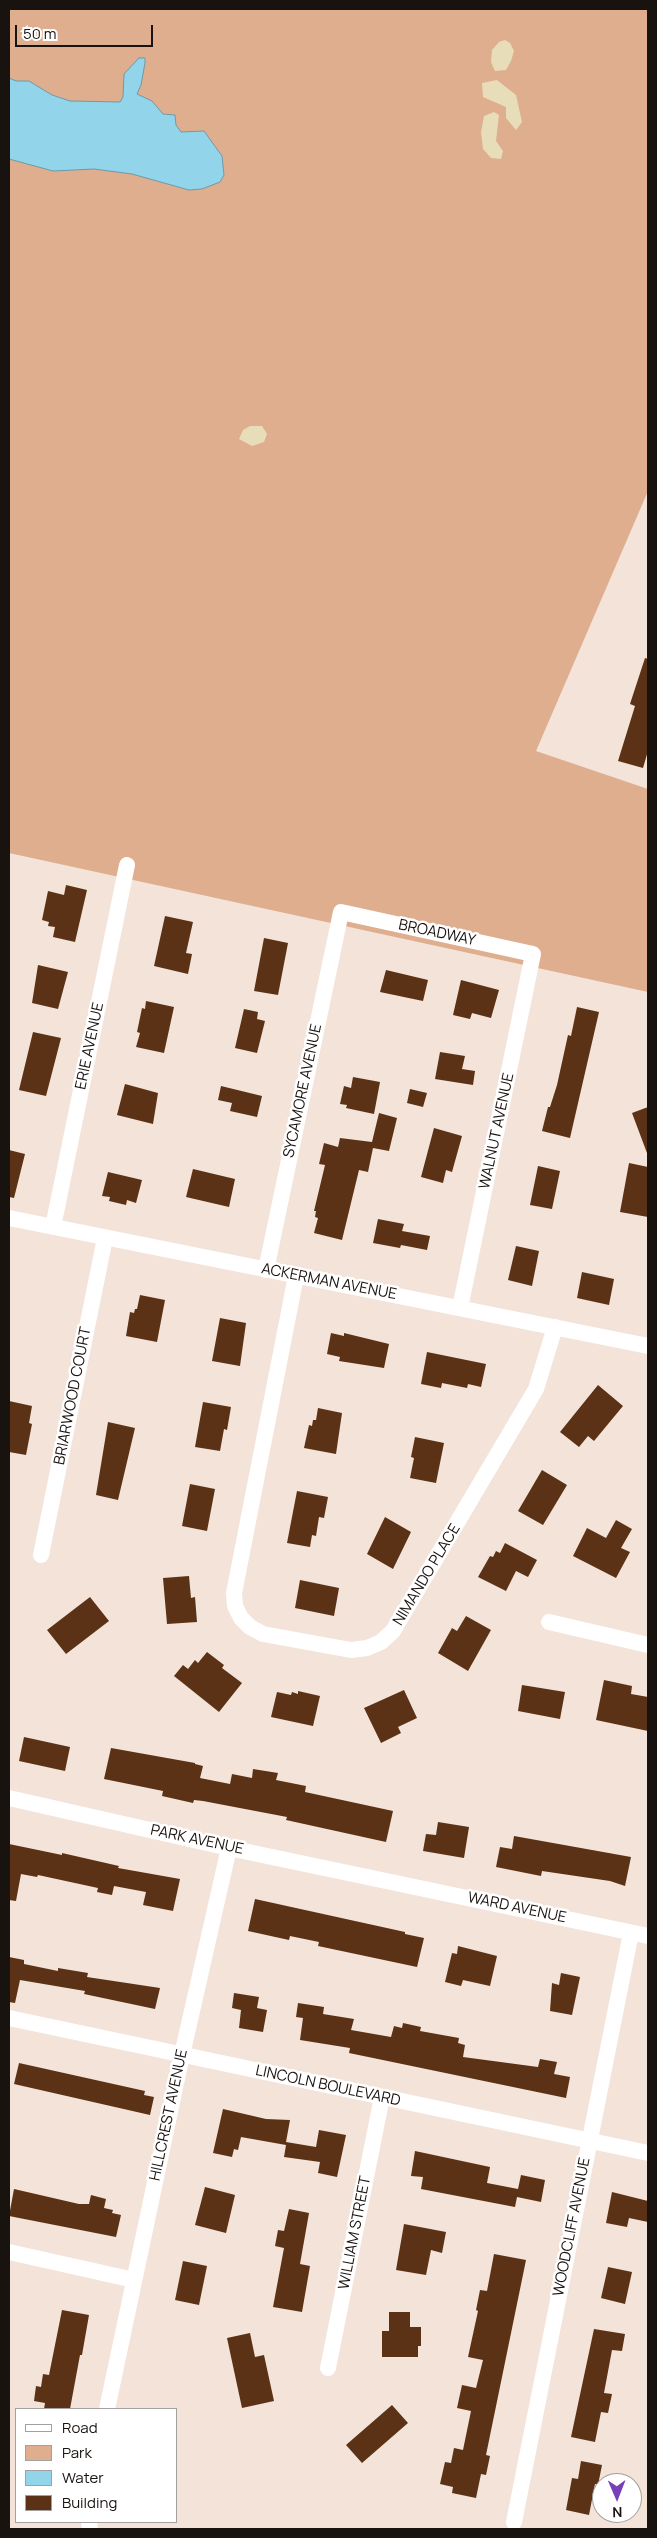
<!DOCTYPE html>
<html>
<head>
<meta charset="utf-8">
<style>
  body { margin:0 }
  #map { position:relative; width:657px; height:2538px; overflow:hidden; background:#f3e3d9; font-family:Manrope,sans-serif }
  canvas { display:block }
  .frame { position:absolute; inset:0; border:10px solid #191310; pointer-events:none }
  .legend { position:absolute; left:15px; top:2408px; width:162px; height:115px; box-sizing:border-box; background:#fff; border:1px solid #a3a19f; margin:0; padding:6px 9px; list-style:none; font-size:15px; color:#191310 }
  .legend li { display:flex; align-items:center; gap:10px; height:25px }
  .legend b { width:25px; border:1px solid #a3a19f }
  .north { position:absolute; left:592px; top:2473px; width:50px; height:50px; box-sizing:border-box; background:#fff; border:1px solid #a3a19f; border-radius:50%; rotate:179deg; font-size:14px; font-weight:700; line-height:20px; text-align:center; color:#191310 }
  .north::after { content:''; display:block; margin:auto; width:18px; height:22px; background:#783fb6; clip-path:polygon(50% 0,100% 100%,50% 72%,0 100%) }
  .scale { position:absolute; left:15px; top:25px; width:138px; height:22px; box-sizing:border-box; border:2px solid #191310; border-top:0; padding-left:6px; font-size:15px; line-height:18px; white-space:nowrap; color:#191310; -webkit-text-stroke:4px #fff; paint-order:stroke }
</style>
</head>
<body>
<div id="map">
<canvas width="657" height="2538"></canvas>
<div class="frame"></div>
<ul class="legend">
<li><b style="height:6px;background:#fff"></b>Road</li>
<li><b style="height:14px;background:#dfae8f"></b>Park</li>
<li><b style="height:14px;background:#92d4e9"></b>Water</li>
<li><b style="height:14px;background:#5b3215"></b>Building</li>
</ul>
<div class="north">N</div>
<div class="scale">50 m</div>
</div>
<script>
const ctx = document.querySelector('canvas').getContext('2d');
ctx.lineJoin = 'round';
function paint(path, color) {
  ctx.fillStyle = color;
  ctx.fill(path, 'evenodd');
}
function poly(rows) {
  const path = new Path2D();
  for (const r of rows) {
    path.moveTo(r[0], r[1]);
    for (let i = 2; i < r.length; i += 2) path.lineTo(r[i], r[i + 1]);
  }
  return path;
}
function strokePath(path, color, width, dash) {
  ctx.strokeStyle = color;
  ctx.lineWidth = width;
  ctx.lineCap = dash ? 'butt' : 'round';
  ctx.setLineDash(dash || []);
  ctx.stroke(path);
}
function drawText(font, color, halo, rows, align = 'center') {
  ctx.font = font + ' Manrope,sans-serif';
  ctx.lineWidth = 5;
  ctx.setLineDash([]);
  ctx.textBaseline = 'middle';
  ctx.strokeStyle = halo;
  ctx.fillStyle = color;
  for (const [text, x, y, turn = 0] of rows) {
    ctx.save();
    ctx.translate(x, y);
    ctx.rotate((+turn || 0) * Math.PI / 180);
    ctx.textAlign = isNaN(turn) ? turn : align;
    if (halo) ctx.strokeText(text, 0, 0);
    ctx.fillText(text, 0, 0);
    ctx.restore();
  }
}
paint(poly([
  [9,9,648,9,648,491,536,751,648,789,648,992,9,853]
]), '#dfae8f');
paint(poly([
  [505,40,510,43,514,51,511,61,506,70,495,71,491,62,492,50,499,42],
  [497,80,516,95,522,122,516,130,506,118,506,107,483,97,482,83],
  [494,112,499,115,496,141,503,151,501,159,491,158,483,149,481,132,484,116],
  [250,426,262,426,267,434,264,442,252,446,239,439,243,430]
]), '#e7ddb8');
const water = poly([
  [139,58,145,58,145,63,141,85,137,94,152,101,163,114,175,115,176,125,181,132,204,131,222,156,224,175,220,182,202,189,189,190,132,174,94,169,53,171,9,159,9,78,16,81,29,81,52,95,70,101,120,102,123,97,124,74,139,58]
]);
paint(water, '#92d4e9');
strokePath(water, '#6e9aa8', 1);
paint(poly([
  [645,658,648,659,648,751,643,768,618,761,635,706,630,704],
  [66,885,87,890,75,942,53,937,55,927,48,926,49,922,42,920,48,891,64,895],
  [165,916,193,922,186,953,192,954,188,974,154,966],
  [264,938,288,943,278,995,254,991],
  [38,965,68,972,58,1009,32,1003],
  [386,970,428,980,423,1001,380,992],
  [461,980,499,990,491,1018,472,1013,470,1019,453,1015],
  [146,1001,174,1007,164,1053,136,1047,140,1033,137,1032,142,1008,145,1009],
  [577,1007,599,1012,570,1138,542,1131,548,1107,550,1107,557,1085,568,1035,571,1036],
  [244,1009,258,1012,257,1019,265,1021,257,1053,235,1048],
  [33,1032,61,1038,46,1096,19,1090],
  [440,1052,465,1056,462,1069,475,1071,473,1085,435,1079],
  [353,1077,380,1082,374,1114,346,1108,347,1105,340,1104,344,1086,351,1088],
  [125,1084,158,1093,153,1124,117,1115],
  [221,1086,262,1096,257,1117,230,1111,232,1103,218,1100],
  [410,1089,427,1093,423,1107,407,1103],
  [648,1107,648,1153,647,1153,632,1113],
  [379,1113,397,1118,389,1151,373,1148,368,1172,359,1170,342,1240,314,1233,318,1218,315,1217,316,1211,314,1211,325,1165,319,1164,324,1143,338,1147,340,1138,372,1142],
  [434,1128,462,1136,452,1172,446,1170,443,1183,421,1177],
  [9,1150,25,1154,14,1198,9,1197],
  [629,1163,648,1167,648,1217,620,1212],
  [538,1166,560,1171,552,1209,530,1205],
  [193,1169,235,1179,229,1207,186,1197],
  [108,1172,142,1180,136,1203,127,1200,126,1205,109,1201,110,1197,102,1196],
  [378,1219,404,1224,402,1231,430,1236,427,1250,401,1245,400,1248,373,1243],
  [516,1246,539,1251,532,1286,508,1280],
  [582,1272,614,1279,609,1305,577,1298],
  [140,1295,165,1300,157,1342,126,1336,130,1312,134,1313,135,1309,137,1309],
  [220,1318,246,1323,240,1366,212,1361],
  [331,1333,344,1336,344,1333,389,1344,384,1368,339,1361,340,1357,327,1354],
  [427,1352,486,1364,481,1387,468,1384,467,1388,442,1383,441,1388,421,1384],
  [598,1385,623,1406,594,1441,588,1436,579,1447,560,1432],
  [9,1401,32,1406,29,1423,32,1424,26,1455,9,1452],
  [203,1402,231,1407,227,1430,224,1429,220,1451,195,1447],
  [318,1408,342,1413,336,1454,304,1448,309,1425,312,1426,313,1420,316,1420],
  [108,1422,135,1428,118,1500,96,1495],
  [415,1437,444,1443,436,1483,410,1478,414,1458,411,1457],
  [542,1470,567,1485,543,1525,518,1511],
  [190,1484,215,1489,207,1531,182,1526],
  [297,1491,328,1497,324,1518,319,1517,316,1536,312,1535,310,1547,287,1543],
  [385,1517,411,1532,393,1569,367,1554],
  [616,1520,632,1529,621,1548,630,1552,616,1578,573,1556,587,1528,606,1538],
  [505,1543,537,1560,528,1577,516,1571,506,1591,478,1577,490,1556,493,1557,496,1551,500,1553],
  [189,1576,191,1598,195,1597,197,1622,167,1624,163,1578],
  [300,1580,339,1588,334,1616,295,1608],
  [90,1597,109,1621,66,1654,47,1630],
  [466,1616,491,1630,468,1671,438,1653,452,1628,457,1631],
  [207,1652,224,1665,222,1668,242,1683,219,1712,174,1676,183,1665,188,1669,195,1660,198,1663],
  [604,1680,632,1686,631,1694,648,1697,648,1731,596,1720],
  [522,1685,565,1692,560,1719,518,1711],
  [404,1690,417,1718,398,1727,401,1733,381,1743,364,1708],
  [298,1691,320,1696,313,1726,271,1717,277,1692,291,1695,292,1692,298,1694],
  [24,1737,70,1747,65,1771,19,1761],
  [111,1748,195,1763,195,1764,203,1766,200,1778,230,1784,232,1774,252,1778,253,1769,278,1773,276,1780,306,1786,305,1792,393,1811,386,1842,286,1820,287,1817,203,1801,194,1800,193,1803,162,1796,163,1791,104,1779],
  [438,1822,469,1827,464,1858,423,1851,426,1834,436,1835],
  [514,1836,631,1857,625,1886,610,1881,542,1871,541,1876,496,1867,500,1847,512,1849],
  [9,1844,62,1855,62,1853,119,1866,118,1868,180,1879,173,1911,143,1905,146,1892,114,1886,112,1895,97,1892,98,1888,38,1875,37,1877,21,1874,16,1901,9,1900],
  [255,1899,405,1932,405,1934,424,1938,417,1967,318,1946,319,1942,290,1936,289,1940,248,1931],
  [458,1946,497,1956,490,1986,463,1980,461,1986,445,1982,452,1953,457,1954],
  [9,1957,24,1960,24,1964,58,1971,58,1968,88,1973,87,1977,160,1988,155,2009,84,1994,85,1991,20,1980,15,2003,9,2002],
  [561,1973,580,1977,572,2015,550,2011,552,1983,559,1985],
  [234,1993,259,1997,257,2008,267,2010,263,2032,239,2028,241,2010,232,2008],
  [298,2003,324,2007,323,2014,354,2019,351,2030,391,2037,394,2026,402,2028,403,2023,421,2027,420,2031,459,2038,458,2043,465,2045,463,2057,538,2067,540,2059,557,2062,554,2074,570,2077,566,2098,349,2053,350,2048,300,2040,303,2018,296,2017],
  [19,2063,145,2091,144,2095,154,2097,150,2115,14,2084],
  [223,2109,266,2119,290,2120,286,2142,316,2147,319,2130,346,2135,337,2177,318,2173,320,2162,284,2157,286,2145,241,2137,238,2150,234,2149,232,2157,213,2153],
  [415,2151,490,2167,487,2183,518,2189,521,2175,545,2180,541,2202,517,2197,515,2207,421,2189,423,2177,411,2176],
  [205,2187,235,2195,226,2233,195,2225],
  [14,2189,79,2204,89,2204,91,2195,106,2199,104,2208,113,2210,112,2213,121,2215,116,2237,9,2216],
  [612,2192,648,2201,648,2222,629,2218,627,2227,606,2223],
  [289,2209,309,2213,300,2264,310,2266,302,2312,273,2307,284,2248,275,2246,278,2230,284,2231],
  [404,2224,446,2232,442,2253,431,2250,426,2275,396,2270],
  [494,2254,526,2260,486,2455,490,2456,486,2475,481,2474,476,2498,452,2493,453,2487,440,2484,445,2462,451,2463,454,2448,463,2450,471,2411,457,2408,462,2385,476,2388,483,2360,468,2357,478,2311,476,2310,480,2290,487,2291],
  [183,2261,207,2266,199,2305,175,2300],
  [608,2267,632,2272,625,2304,601,2298],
  [62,2310,89,2315,82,2355,80,2355,70,2409,44,2409,45,2403,34,2401,36,2386,41,2387,43,2374,49,2375],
  [389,2312,410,2312,410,2327,421,2327,421,2346,418,2346,418,2357,382,2357,382,2331,389,2331],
  [594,2329,625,2334,622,2351,612,2350,604,2393,612,2394,608,2413,601,2412,595,2442,571,2437],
  [250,2333,255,2357,264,2355,274,2401,242,2408,227,2338],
  [392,2405,408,2423,362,2463,346,2445],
  [581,2461,602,2465,598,2485,595,2484,589,2515,566,2510,572,2478,578,2479]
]), '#5b3215');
strokePath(poly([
  [9,1218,648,1346],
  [53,1227,127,865],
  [266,1270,341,912,533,954,460,1308],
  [296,1276,234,1593,235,1606,241,1618,250,1627,263,1634,351,1650,367,1648,381,1642,393,1631,536,1389,555,1327],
  [41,1555,105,1238],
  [549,1622,648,1645],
  [9,1798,229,1848,648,1936],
  [9,2018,648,2153],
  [9,2252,134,2280],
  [328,2368,382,2097],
  [107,2409,182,2055,229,1848],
  [89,2522,90,2529],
  [514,2522,631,1933]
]), '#fff', 16);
drawText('15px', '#191310', '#fff', [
  ["BROADWAY",437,933,12],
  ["ERIE AVENUE",90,1046,-78],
  ["SYCAMORE AVENUE",303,1091,-78],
  ["WALNUT AVENUE",497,1131,-78],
  ["ACKERMAN AVENUE",329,1282,11],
  ["BRIARWOOD COURT",73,1396,-79],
  ["NIMANDO PLACE",427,1575,-59],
  ["PARK AVENUE",197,1840,12],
  ["WARD AVENUE",517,1908,12],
  ["LINCOLN BOULEVARD",328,2086,12],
  ["HILLCREST AVENUE",169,2115,-78],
  ["WOODCLIFF AVENUE",572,2227,-79],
  ["WILLIAM STREET",355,2233,-79]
]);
</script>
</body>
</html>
